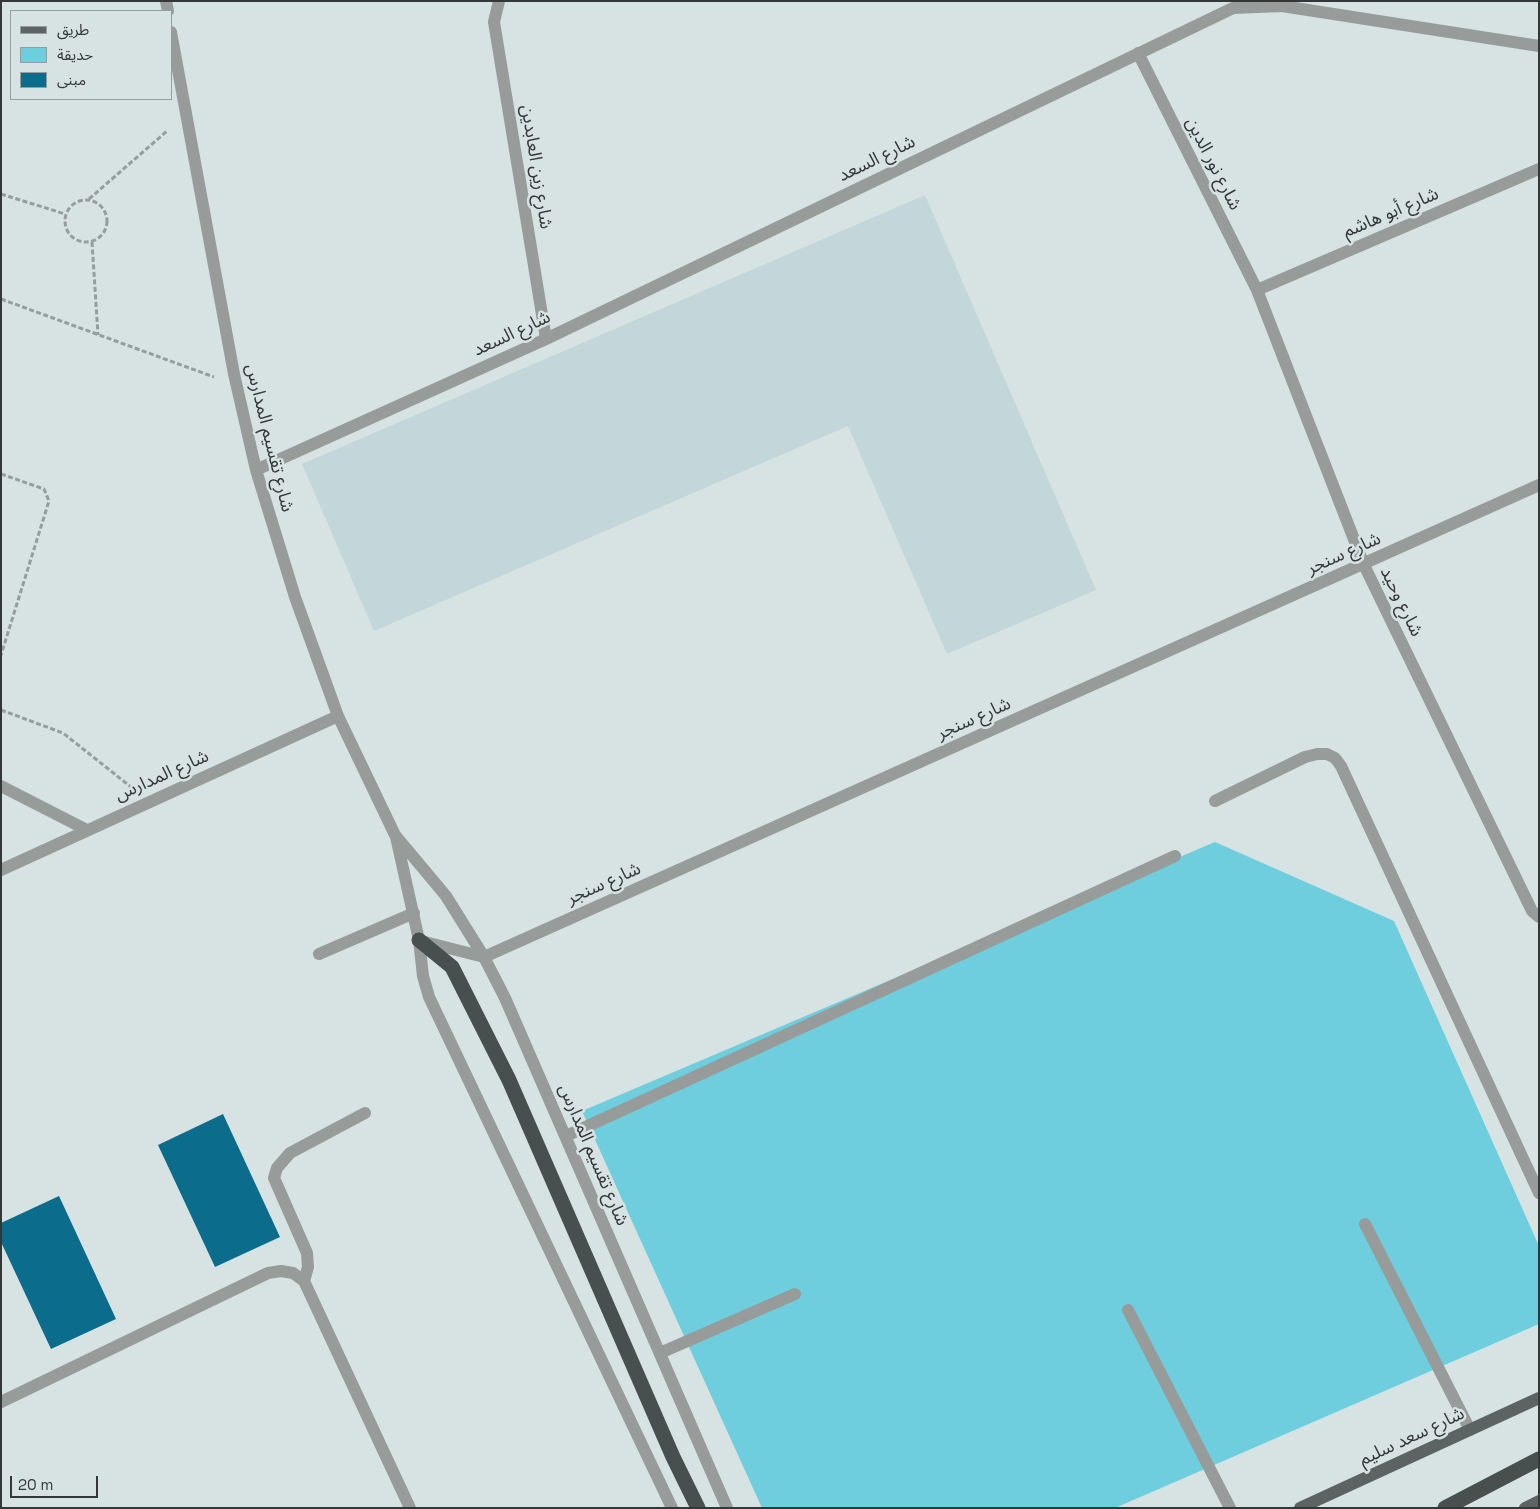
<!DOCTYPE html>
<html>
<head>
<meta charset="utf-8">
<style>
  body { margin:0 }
  #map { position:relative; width:1540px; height:1509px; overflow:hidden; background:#d7e2e3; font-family:"Space Grotesk","Noto Sans Arabic",sans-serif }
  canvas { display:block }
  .frame { position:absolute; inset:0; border:2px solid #333737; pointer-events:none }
  .legend { position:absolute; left:10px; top:10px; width:162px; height:90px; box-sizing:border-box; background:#d7e2e3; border:1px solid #959e9e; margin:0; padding:6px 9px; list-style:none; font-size:15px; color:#333737 }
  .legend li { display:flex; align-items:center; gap:10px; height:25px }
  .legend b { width:25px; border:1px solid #959e9e }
  .scale { position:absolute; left:10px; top:1476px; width:88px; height:22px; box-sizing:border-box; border:2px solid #333737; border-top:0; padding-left:6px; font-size:15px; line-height:18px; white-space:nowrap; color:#333737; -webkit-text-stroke:4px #d7e2e3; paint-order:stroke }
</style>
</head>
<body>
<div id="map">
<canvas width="1540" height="1509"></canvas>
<div class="frame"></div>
<ul class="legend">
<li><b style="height:6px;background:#5c6463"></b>طريق</li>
<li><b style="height:14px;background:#6ecedd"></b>حديقة</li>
<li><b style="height:14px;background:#0b6c8b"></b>مبنى</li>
</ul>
<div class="scale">20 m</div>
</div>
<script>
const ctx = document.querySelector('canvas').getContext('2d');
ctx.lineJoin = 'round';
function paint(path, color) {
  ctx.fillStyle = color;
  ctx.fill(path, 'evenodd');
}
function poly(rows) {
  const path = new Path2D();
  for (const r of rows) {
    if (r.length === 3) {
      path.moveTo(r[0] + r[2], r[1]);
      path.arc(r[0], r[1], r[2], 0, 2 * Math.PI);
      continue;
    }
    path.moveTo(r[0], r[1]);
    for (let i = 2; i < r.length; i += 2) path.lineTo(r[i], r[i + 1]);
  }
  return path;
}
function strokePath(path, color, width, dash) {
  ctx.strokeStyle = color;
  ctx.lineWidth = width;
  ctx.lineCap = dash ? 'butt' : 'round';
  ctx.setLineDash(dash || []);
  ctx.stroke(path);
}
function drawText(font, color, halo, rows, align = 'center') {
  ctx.font = font + ' "Space Grotesk","Noto Sans Arabic",sans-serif';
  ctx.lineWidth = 5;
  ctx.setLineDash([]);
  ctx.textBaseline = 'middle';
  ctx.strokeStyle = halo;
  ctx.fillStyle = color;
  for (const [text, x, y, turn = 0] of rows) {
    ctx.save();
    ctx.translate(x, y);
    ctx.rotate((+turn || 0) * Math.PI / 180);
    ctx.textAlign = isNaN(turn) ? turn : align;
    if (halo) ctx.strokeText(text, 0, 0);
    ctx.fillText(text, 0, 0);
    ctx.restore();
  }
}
paint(poly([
  [925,195,1096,590,947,654,848,426,374,631,302,464]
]), '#c3d7da');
paint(poly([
  [1215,842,1394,921,1539,1246,1539,1324,1115,1508,762,1508,582,1111]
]), '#6ecedd');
paint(poly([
  [223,1114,280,1237,215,1267,158,1145],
  [59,1196,116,1319,51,1349,1,1242,1,1223]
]), '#0b6c8b');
strokePath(poly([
  [1,194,65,214],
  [89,199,167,131],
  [86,221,21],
  [92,242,98,335],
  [1,299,214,377],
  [1,474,44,489,49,501,1,655],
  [1,710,63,733,131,787]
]), '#959d9e', 3, [5, 2.5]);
strokePath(poly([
  [1215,801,1305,757,1317,754,1327,754,1335,758,1341,766,1539,1193],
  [319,954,414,913],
  [566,1136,1175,856],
  [1365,1224,1470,1430],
  [304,1281,308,1267,307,1253,274,1178,277,1168,290,1153,365,1113],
  [1128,1310,1230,1508],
  [660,1353,795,1294],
  [1,1402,268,1273,281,1271,293,1273,304,1281,410,1508]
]), '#979c9b', 12);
strokePath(poly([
  [166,1,168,11],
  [499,1,494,22,546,339],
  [171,32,234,374,256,470,295,597,338,716,395,835,446,896,484,957,505,998,727,1508],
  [1138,53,1257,290,1364,565,1532,911,1539,917],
  [1257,290,1539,169],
  [256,470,546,339,1233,8,1282,6,1539,46],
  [1,786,87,830],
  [396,837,419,940,423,976,429,997,672,1508],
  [1,870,338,716],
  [421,941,484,957,1539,485]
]), '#979c9b', 12);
strokePath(poly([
  [1300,1508,1539,1398],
  [1525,1508,1539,1501]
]), '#5c6463', 12);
strokePath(poly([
  [419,940,452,967,509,1080,673,1457,698,1508],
  [1445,1508,1539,1459]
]), '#47504f', 15);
drawText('18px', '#333737', '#d7e2e3', [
  ["شارع السعد",877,159,-26],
  ["شارع نور الدين",1213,164,63],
  ["شارع زين العابدين",536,167,81],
  ["شارع أبو هاشم",1391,213,-23],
  ["شارع السعد",512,334,-25],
  ["شارع تقسيم المدارس",269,438,76],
  ["شارع سنجر",1344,554,-24],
  ["شارع وحيد",1401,602,64],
  ["شارع سنجر",974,719,-24],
  ["شارع المدارس",162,776,-24],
  ["شارع سنجر",604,884,-24],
  ["شارع تقسيم المدارس",593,1155,67],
  ["شارع سعد سليم",1412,1437,-25]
]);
</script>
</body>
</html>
